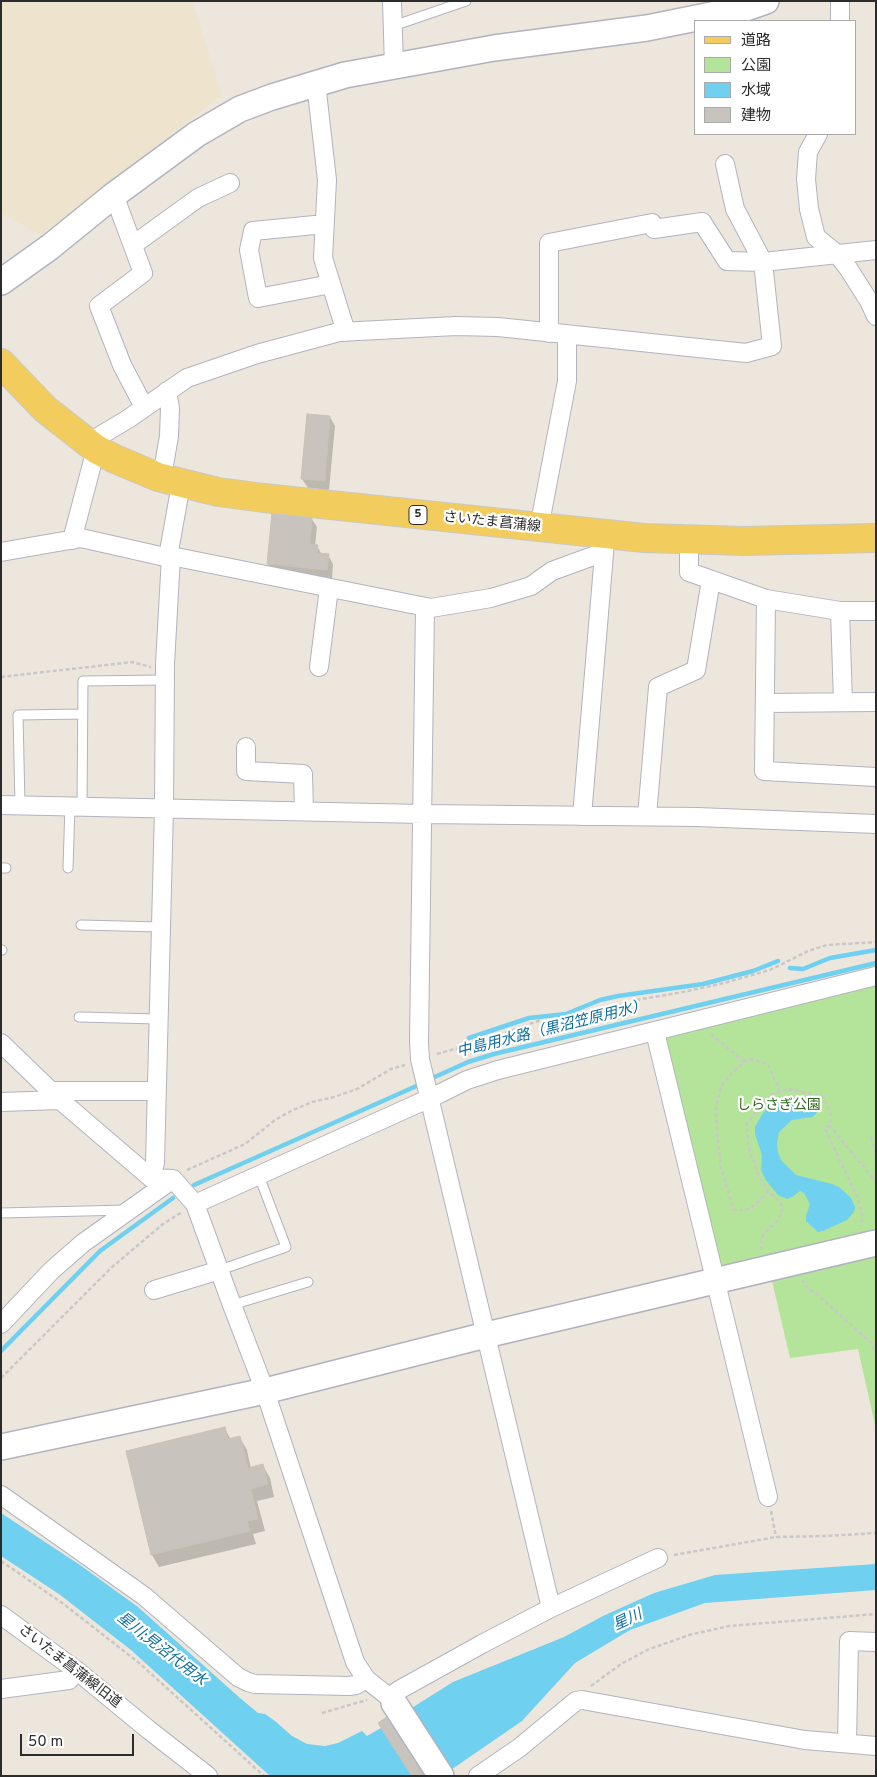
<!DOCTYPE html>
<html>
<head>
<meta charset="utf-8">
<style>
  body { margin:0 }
  #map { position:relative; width:877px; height:1777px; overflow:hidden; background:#ede6dd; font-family:Overpass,"Noto Sans JP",sans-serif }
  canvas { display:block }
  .frame { position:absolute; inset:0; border:2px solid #2b2b2b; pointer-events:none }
  .legend { position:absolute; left:694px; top:20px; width:162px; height:115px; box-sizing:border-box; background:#fff; border:1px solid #aaa; margin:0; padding:6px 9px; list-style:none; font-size:15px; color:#2b2b2b }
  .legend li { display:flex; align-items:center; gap:10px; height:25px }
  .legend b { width:25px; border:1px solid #aaa }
  .scale { position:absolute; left:20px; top:1734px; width:114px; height:22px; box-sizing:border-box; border:2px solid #2b2b2b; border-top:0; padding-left:6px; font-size:15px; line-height:18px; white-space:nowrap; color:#2b2b2b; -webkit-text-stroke:4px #fff; paint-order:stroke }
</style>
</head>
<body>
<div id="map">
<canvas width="877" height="1777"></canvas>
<div class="frame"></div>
<ul class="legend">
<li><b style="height:6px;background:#f2cd5d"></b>道路</li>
<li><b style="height:14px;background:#b4e499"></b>公園</li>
<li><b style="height:14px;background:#6fd0f0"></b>水域</li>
<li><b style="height:14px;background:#c8c3bc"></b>建物</li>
</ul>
<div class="scale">50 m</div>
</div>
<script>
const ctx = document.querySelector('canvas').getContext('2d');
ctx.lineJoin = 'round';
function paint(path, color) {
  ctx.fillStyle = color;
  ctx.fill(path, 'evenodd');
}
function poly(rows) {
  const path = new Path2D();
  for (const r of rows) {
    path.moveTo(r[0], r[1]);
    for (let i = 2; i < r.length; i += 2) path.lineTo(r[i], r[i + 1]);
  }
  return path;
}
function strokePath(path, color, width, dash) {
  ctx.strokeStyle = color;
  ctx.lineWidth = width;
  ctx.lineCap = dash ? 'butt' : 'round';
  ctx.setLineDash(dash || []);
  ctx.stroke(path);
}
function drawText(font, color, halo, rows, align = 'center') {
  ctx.font = font + ' Overpass,"Noto Sans JP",sans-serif';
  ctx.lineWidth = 4.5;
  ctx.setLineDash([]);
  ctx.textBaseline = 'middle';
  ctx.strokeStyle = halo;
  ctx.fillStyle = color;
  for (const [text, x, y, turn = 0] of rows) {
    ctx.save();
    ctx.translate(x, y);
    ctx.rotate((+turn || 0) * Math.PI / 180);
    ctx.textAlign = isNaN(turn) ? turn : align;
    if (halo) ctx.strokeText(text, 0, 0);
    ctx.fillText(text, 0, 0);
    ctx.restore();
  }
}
paint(poly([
  [1,1,192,1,222,95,41,235,1,213]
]), '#eee3cc');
paint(poly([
  [876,983,876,1235,717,1269,663,1039,667,1035],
  [876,1257,876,1429,858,1349,790,1358,772,1281]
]), '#b4e499');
paint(poly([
  [793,1098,807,1100,815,1104,817,1110,816,1114,812,1117,792,1120,779,1132,777,1143,778,1152,781,1160,796,1175,832,1184,839,1187,851,1198,855,1207,854,1212,847,1220,823,1231,818,1232,806,1221,806,1216,810,1204,804,1193,800,1191,792,1197,787,1199,778,1195,765,1179,761,1170,762,1155,755,1134,755,1127,763,1113,772,1105,782,1100],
  [1,1513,80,1565,138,1607,240,1698,258,1713,265,1714,275,1721,292,1736,307,1744,325,1746,338,1743,362,1731,367,1736,381,1728,412,1776,270,1776,131,1650,59,1594,1,1556],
  [876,1564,876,1590,705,1603,630,1630,575,1663,522,1721,442,1776,391,1721,453,1682,564,1637,603,1616,654,1593,715,1575]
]), '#6fd0f0');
paint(poly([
  [330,417,335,426,329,490,308,488,302,479],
  [311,518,317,527,315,546,317,546,322,555,328,555,333,564,332,579,273,573,268,564],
  [225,1429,231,1440,240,1438,247,1450,251,1469,263,1466,270,1478,274,1497,257,1501,265,1531,253,1534,256,1544,159,1567,152,1555]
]), '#0003');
strokePath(poly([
  [790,968,803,969,830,958,876,950],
  [469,1038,529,1018,566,1014,600,1000,618,996,703,984,753,971,778,961],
  [428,1080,468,1062,494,1054,876,963],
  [194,1185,421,1084],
  [1,1351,100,1251,173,1198]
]), '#6fd0f0', 4.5);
const building = poly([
  [307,414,330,416,325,481,301,479,307,414],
  [272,513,312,517,310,544,318,545,317,553,329,554,327,570,267,564,272,513],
  [225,1427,228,1439,240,1436,248,1468,263,1464,268,1484,251,1489,258,1519,247,1521,250,1531,151,1555,126,1451,225,1427],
  [388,1716,427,1776,412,1776,378,1723,388,1716]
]);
paint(building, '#c8c3bc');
strokePath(building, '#c8c2b6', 1);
const lane = poly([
  [393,26,466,1],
  [20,805,18,715,82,714],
  [82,806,83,681,165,680],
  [1,868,6,868],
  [68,868,70,806],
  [81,925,161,927],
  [1,950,2,950],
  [79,1017,158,1019],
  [1,1213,126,1210],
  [220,1270,286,1247,259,1176],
  [232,1305,308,1282]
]);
const street = poly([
  [392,1,394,67],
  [840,1,840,21],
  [316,83,327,180,323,258,346,332],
  [818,134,808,152,806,179,809,209,816,237,837,254,848,268,869,301,876,316],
  [114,195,143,273,99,306,122,365,144,407],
  [325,224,253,231,249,250,258,298,331,284],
  [133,245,198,198,230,183],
  [549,333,549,243,652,223,654,229,702,222,727,261,763,262,735,209,725,164],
  [88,443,128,419,187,378,257,354,339,332,456,326,498,327,746,353,772,346,763,262,876,250],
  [158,477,164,465,169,436,170,408,167,391],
  [539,528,567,381,567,335],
  [72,540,96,449],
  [689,540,689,572,766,599,840,611,876,611],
  [1,552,81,538,165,557,171,556,431,608,491,598,531,586,552,571,604,552],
  [168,557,181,484],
  [766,599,764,771,876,777],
  [425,607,419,1042,420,1059,551,1608],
  [840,611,843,702],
  [319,667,329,588],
  [765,703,876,702],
  [246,747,246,771,303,774,304,811],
  [1,805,423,814,697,817,876,824],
  [582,816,605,542],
  [647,816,658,687,696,670,711,580],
  [655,1032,768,1497],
  [1,1043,60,1100,151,1178,173,1179,195,1204,232,1305,265,1391,355,1662,366,1679,389,1697,394,1703],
  [51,1091,157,1091],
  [1,1102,60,1100],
  [151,1178,155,1163,164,808,165,664,171,556],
  [195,1204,439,1094,467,1080,498,1070,876,976],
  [154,1290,220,1270],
  [1,1324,51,1271,83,1243,173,1179],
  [1,1495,144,1596,238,1677,248,1682,255,1684,349,1686,356,1685,366,1679],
  [1,1615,76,1670,149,1730,208,1776],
  [1,1689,69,1680,76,1670],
  [389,1697,399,1690,482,1644,551,1608,658,1558],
  [847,1743,849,1641,876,1642],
  [478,1776,519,1748,576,1701,582,1700,805,1740,876,1746]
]);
const secondary = poly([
  [1,282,50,247,114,195,197,134,240,109,272,97,345,75,494,48,647,28,746,8,766,1],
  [1,1447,265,1391,486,1335,876,1243],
  [394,1703,441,1776]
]);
const primary = poly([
  [1,363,45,409,96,449,115,459,158,477,218,492,264,498,644,538,745,541,876,538]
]);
strokePath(lane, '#b1b4bf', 11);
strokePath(street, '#b1b4bf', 20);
strokePath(secondary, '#b1b4bf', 28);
strokePath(primary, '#c8c8c8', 30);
strokePath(poly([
  [1,677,132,662,151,667],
  [711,1034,744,1062],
  [437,1054,476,1043,538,1021,561,1022,602,1012,636,1000,683,992,724,983,770,970,808,951,827,945,876,942],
  [829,1125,876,1182],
  [871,1137,876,1156],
  [187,1170,245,1144,275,1120,293,1110,312,1102,334,1097,357,1089,391,1069,405,1065],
  [768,1191,756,1204,749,1209,738,1211,733,1209,721,1167,717,1133,716,1108,721,1086,729,1076,744,1062,750,1059,768,1064,780,1092],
  [761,1250,761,1239,764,1233,778,1221,783,1208,781,1203,768,1191,758,1174,748,1145,747,1123,762,1104,773,1094,789,1089,823,1097,827,1105,832,1117,829,1125,825,1129,857,1196,863,1217,860,1226],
  [802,1280,809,1290,816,1293,871,1343,876,1353],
  [1,1378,112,1267,163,1224,182,1212],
  [771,1511,776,1537],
  [674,1555,776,1537,825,1536,876,1533],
  [1,1561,65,1605,138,1662,264,1776],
  [591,1686,621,1664,647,1650,689,1635,729,1626,876,1614],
  [322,1713,367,1700]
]), '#c8c8c8', 2.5, [4, 2.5]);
strokePath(lane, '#fff', 9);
strokePath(street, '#fff', 18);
strokePath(secondary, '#fff', 25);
strokePath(primary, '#f2cd5d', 28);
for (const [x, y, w] of [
  [418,515,18]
]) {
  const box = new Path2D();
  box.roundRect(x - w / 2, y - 9.5, w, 19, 4);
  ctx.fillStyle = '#fff';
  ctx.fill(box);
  strokePath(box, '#2b2b2b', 1);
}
drawText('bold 12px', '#2b2b2b', null, [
  ["5",418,515]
]);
drawText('14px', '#2b2b2b', '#fff', [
  ["さいたま菖蒲線",492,523,6],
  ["さいたま菖蒲線旧道",69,1667,38]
]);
drawText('14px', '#2b691a', '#fff', [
  ["しらさぎ公園",779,1106]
]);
drawText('italic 15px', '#0c6e9d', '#fff', [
  ["中島用水路（黒沼笠原用水）",552,1030,-14],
  ["星川",628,1621,-25],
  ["星川;見沼代用水",161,1650,38]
]);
</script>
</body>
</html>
